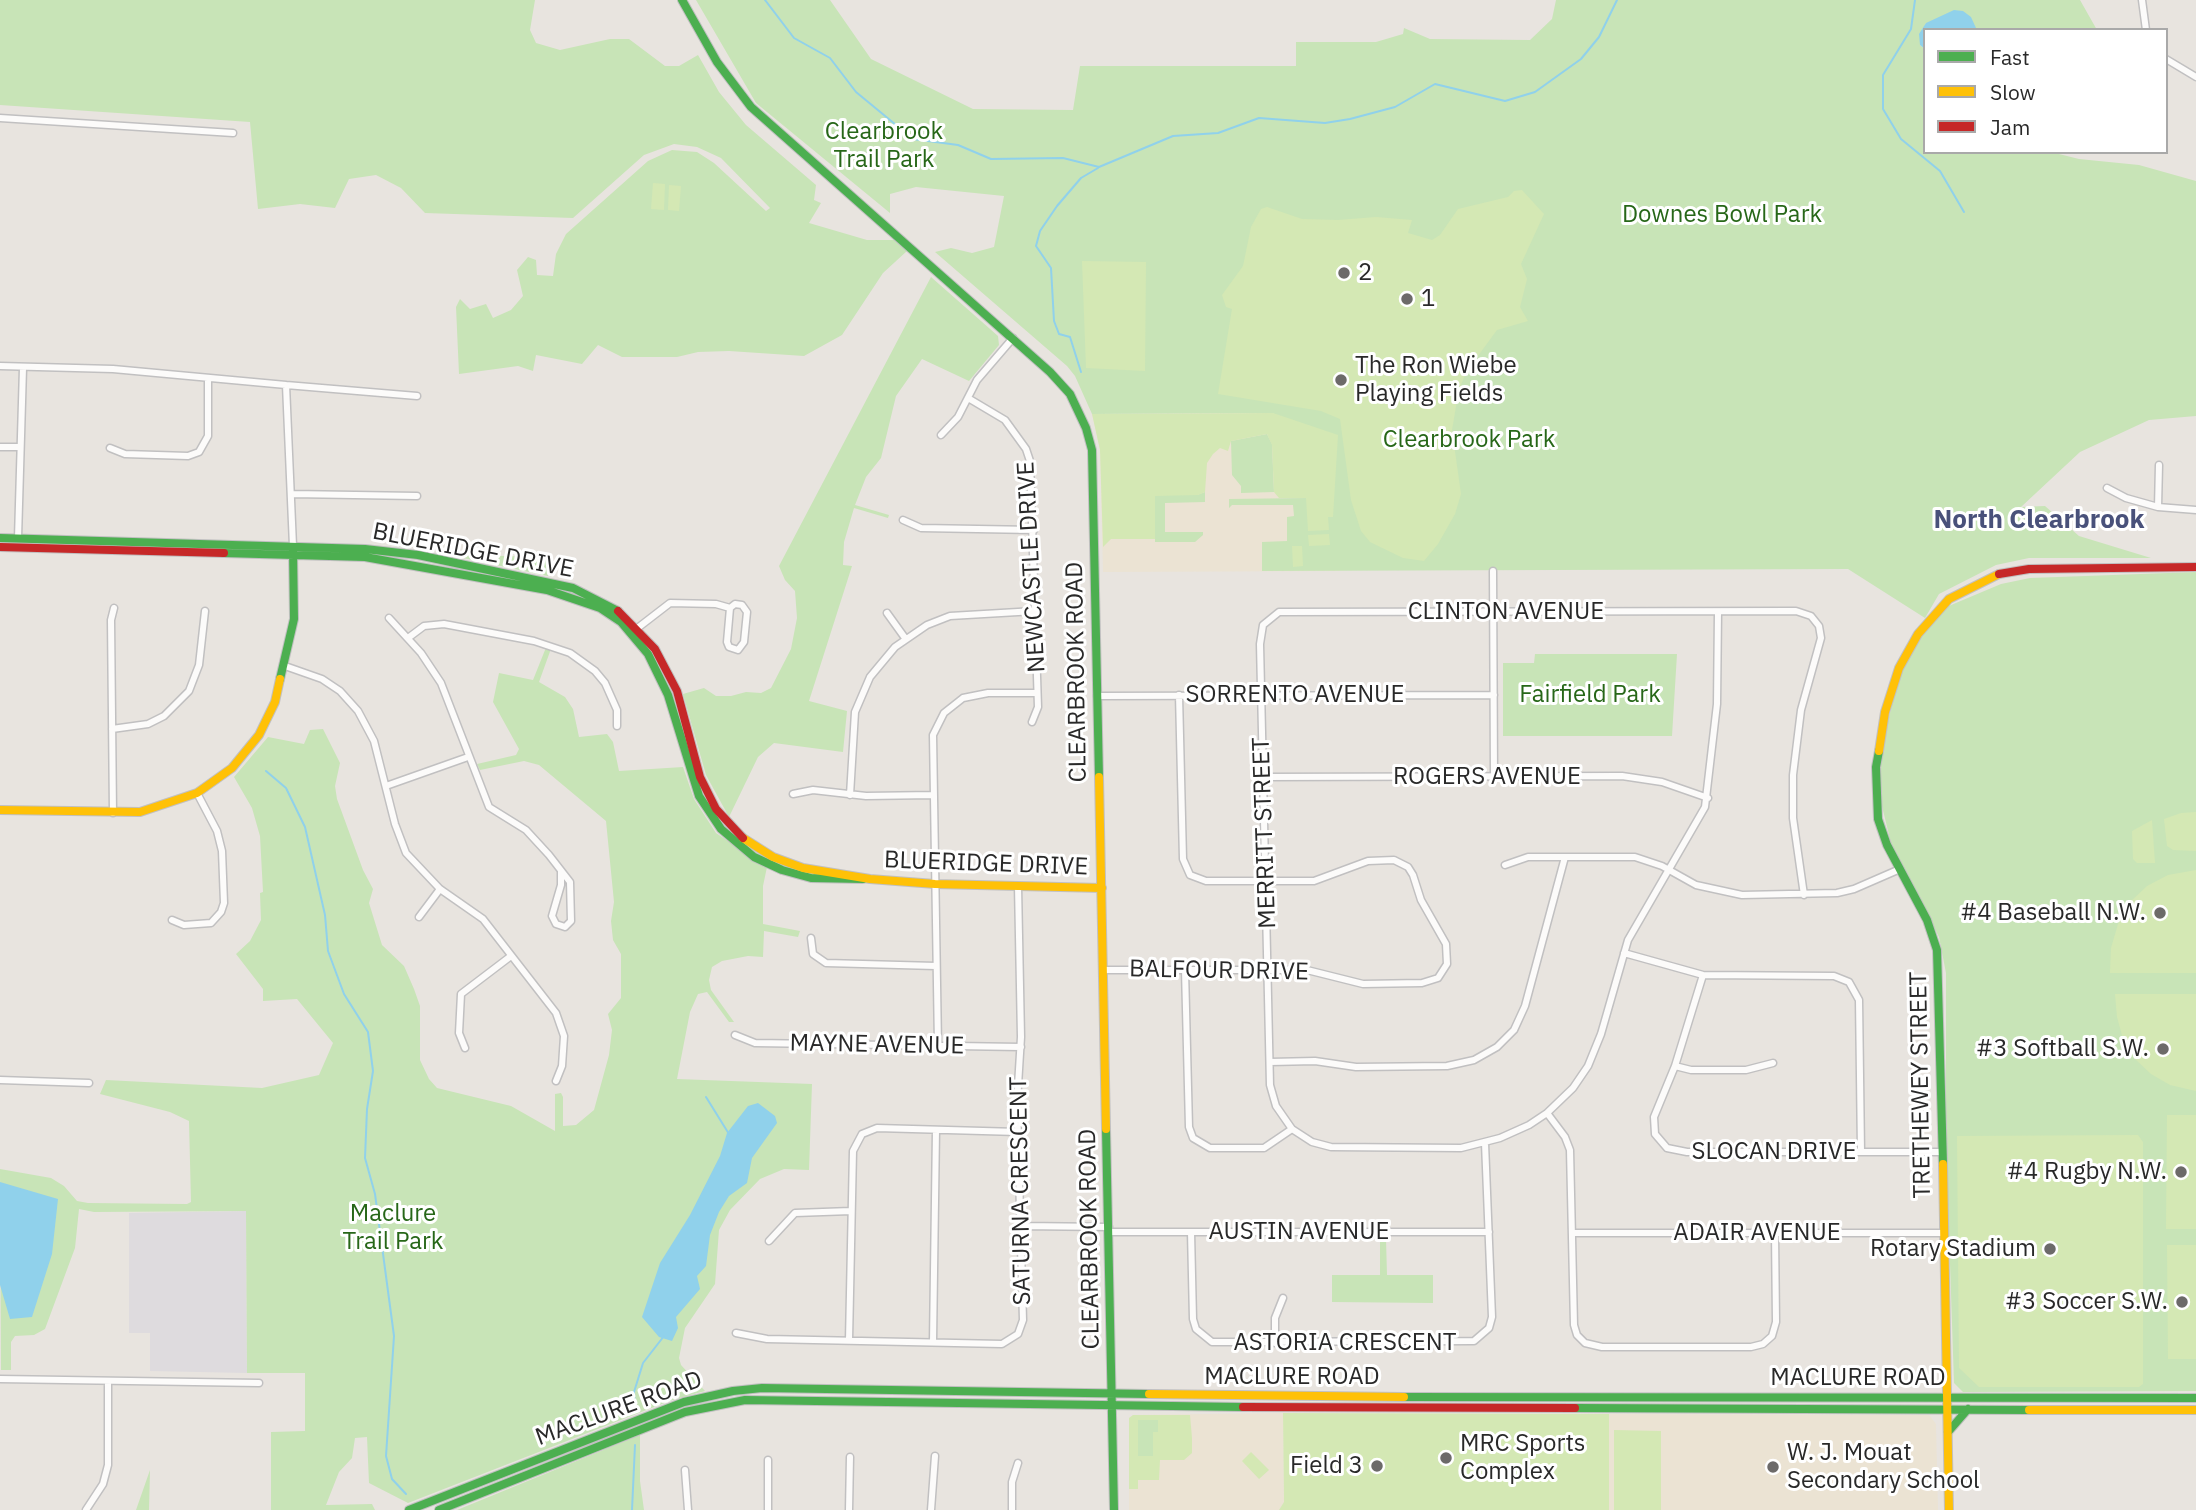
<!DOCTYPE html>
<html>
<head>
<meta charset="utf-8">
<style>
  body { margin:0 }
  #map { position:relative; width:2196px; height:1510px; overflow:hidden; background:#e8e4df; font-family:"IBM Plex Sans",sans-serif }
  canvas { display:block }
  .legend { position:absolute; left:1923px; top:28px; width:245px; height:126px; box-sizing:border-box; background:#fff; border:2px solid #a9a9a9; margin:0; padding:9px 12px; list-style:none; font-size:21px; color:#292929 }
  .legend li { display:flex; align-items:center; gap:14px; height:35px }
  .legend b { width:35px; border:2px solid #a9a9a9 }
</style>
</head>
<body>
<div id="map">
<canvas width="2196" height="1510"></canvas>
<ul class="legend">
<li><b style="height:9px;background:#4caf50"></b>Fast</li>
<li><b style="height:9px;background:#ffc107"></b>Slow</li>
<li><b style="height:9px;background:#c62828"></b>Jam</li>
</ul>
</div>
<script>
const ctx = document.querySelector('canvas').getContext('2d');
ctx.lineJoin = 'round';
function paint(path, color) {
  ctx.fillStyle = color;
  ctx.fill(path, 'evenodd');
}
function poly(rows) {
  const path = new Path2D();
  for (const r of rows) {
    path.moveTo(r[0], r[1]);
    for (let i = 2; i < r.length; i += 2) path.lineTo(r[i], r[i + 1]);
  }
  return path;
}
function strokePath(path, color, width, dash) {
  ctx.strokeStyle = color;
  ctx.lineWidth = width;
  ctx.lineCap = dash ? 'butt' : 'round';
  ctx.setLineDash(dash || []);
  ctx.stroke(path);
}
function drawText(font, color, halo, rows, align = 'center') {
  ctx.font = font + ' "IBM Plex Sans",sans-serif';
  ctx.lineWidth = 6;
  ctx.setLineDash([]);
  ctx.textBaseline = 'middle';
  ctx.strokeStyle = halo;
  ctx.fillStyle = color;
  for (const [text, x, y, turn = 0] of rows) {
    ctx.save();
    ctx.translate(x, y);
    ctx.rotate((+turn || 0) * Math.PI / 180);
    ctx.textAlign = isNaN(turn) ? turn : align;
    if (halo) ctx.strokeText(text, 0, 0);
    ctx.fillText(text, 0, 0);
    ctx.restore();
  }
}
paint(poly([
  [246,1211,247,1373,150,1371,150,1333,129,1333,129,1213]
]), '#dedbde');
paint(poly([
  [1273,413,1340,571,1103,572,1100,450,1092,414],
  [1283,1413,1284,1502,1279,1510,1129,1510,1129,1418,1133,1415],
  [1609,1414,1929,1415,1936,1424,1938,1510,1609,1510]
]), '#ebe3d3');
paint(poly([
  [0,0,535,0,530,30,536,43,560,50,610,39,629,39,665,66,679,66,698,55,719,92,746,125,816,185,814,200,821,203,809,223,867,240,894,240,907,251,883,273,842,335,804,356,729,351,698,352,677,357,622,357,598,345,582,364,536,355,533,371,518,366,459,374,456,307,460,299,470,309,486,304,493,318,511,310,523,296,517,270,528,257,536,260,537,275,553,276,556,254,566,234,648,161,672,150,697,152,714,163,766,211,770,208,721,158,697,147,674,144,644,155,573,218,425,213,401,188,376,175,349,179,335,208,300,204,258,209,250,122,0,105],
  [696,0,830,0,871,59,973,109,1073,110,1080,66,1296,66,1296,42,1376,42,1403,34,1404,28,1430,39,1530,40,1552,19,1556,0,2080,0,2097,30,1974,30,1976,28,1926,23,1920,45,1925,49,1925,152,2051,152,2079,159,2139,165,2196,181,2196,416,2149,420,2080,452,2021,507,2045,506,2079,536,2151,558,2029,558,1996,565,1939,594,1925,618,1848,569,1262,571,1262,542,1287,541,1287,517,1294,516,1293,505,1232,505,1229,508,1229,499,1306,498,1333,517,1273,413,1092,414,1075,376,1067,366,935,252,951,248,972,253,994,247,1004,196,916,187,890,194,890,213,756,103],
  [931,277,998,336,999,345,969,381,922,359,896,396,881,458,866,477,855,505,889,515,888,518,854,508,844,542,843,565,852,566,809,701,847,711,843,752,774,743,758,757,729,817,706,775,683,694,704,688,716,696,731,696,746,692,761,693,771,688,791,649,797,618,795,591,785,580,779,566],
  [1267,434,1272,444,1274,492,1241,493,1241,486,1232,475,1231,441],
  [1205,492,1205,502,1165,503,1165,532,1203,532,1203,535,1195,542,1155,542,1155,495,1197,495],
  [449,555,463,555,551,557,548,576],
  [2196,572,2196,1391,1963,1392,1954,1383,1946,1145,1946,973,1939,937,1891,843,1879,794,1881,751,1898,679,1910,651,1944,608,2001,584,2030,578],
  [547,645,552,646,539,682,565,697,573,709,579,737,607,734,613,742,619,771,683,767,694,799,716,833,767,867,763,886,763,924,800,931,798,937,764,931,763,957,748,956,722,961,712,967,709,980,711,990,734,1022,729,1022,707,992,698,994,690,1012,677,1079,812,1084,809,1170,784,1169,760,1179,730,1210,719,1230,715,1284,685,1328,679,1358,681,1365,705,1391,672,1400,408,1503,369,1483,367,1437,355,1438,352,1458,339,1472,326,1505,372,1504,375,1510,271,1510,271,1432,305,1431,305,1373,247,1373,246,1211,94,1212,79,1209,75,1248,45,1329,34,1335,15,1336,11,1342,11,1370,1,1370,0,1169,51,1178,64,1186,77,1201,88,1203,187,1204,191,1202,189,1121,170,1112,100,1094,106,1080,262,1088,319,1075,333,1043,297,999,263,1001,263,989,236,954,250,941,261,920,260,893,263,892,260,836,252,808,234,777,268,737,304,744,310,730,323,729,340,763,335,786,337,799,363,870,373,889,369,903,382,945,404,966,414,989,420,1006,420,1060,429,1079,437,1088,511,1106,555,1131,555,1094,561,1093,563,1097,563,1126,576,1125,594,1110,609,1055,612,1030,608,1014,621,998,621,954,613,940,611,921,614,902,606,821,539,765,524,761,480,770,477,764,516,755,519,749,493,702,499,673,533,680],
  [1535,654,1677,654,1672,736,1503,736,1503,663,1534,663],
  [1380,1239,1386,1239,1387,1275,1433,1275,1433,1303,1332,1302,1332,1275,1380,1275],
  [1138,1420,1158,1420,1158,1432,1153,1433,1153,1457,1138,1457],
  [640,1435,640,1481,644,1510,457,1510],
  [150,1470,149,1510,136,1510]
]), '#c8e4b7');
paint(poly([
  [653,183,665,184,664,210,651,209],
  [669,185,681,186,679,211,668,210],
  [1522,190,1544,214,1521,264,1527,279,1520,307,1528,321,1497,330,1467,371,1459,389,1452,430,1461,494,1455,514,1438,544,1424,561,1403,558,1370,542,1361,531,1351,500,1340,419,1321,411,1218,394,1232,309,1226,307,1222,295,1243,266,1251,227,1261,209,1267,207,1302,219,1338,220,1376,217,1412,220,1408,233,1432,240,1440,235,1458,209,1508,197,1514,191],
  [1082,261,1146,262,1145,371,1086,368],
  [1273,413,1338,435,1333,517,1328,517,1329,530,1308,531,1306,498,1279,498,1274,492,1272,445,1267,434,1231,441,1228,451,1220,448,1213,454,1207,463,1205,492,1198,495,1155,496,1155,539,1111,539,1103,547,1100,450,1092,414],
  [1329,534,1330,545,1309,546,1308,535],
  [1292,546,1302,546,1303,566,1293,567],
  [2196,812,2196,851,2173,850,2167,846,2164,819,2181,813],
  [2152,820,2155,863,2137,863,2133,859,2132,831],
  [2196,870,2196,973,2110,973,2111,948,2118,924,2130,902,2147,886,2168,875],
  [2115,994,2196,994,2196,1091,2170,1085,2151,1074,2135,1059,2123,1039,2117,1017],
  [2167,1115,2196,1115,2196,1229,2166,1229],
  [2138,1135,2143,1142,2143,1384,2139,1387,1979,1387,1959,1368,1957,1136],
  [2167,1245,2196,1245,2196,1359,2168,1359],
  [1283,1413,1609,1414,1609,1510,1279,1510,1284,1502],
  [1133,1415,1190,1415,1192,1438,1192,1453,1184,1460,1160,1460,1159,1480,1138,1480,1138,1489,1129,1489,1129,1418],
  [1138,1420,1158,1420,1158,1432,1153,1432,1153,1456,1138,1456],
  [1614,1430,1661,1431,1661,1510,1614,1510],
  [1251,1452,1269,1470,1259,1479,1242,1461]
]), '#d4e8b4');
paint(poly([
  [1954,10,1963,11,1971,17,1976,28,1925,30,1925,49,1920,45,1919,34,1926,23],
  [758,1103,775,1116,777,1123,752,1158,747,1183,729,1196,719,1212,710,1235,706,1266,697,1276,700,1289,676,1317,678,1328,672,1341,659,1337,642,1317,660,1263,690,1215,720,1156,727,1133,748,1106],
  [0,1182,58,1199,52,1254,32,1317,10,1319,0,1285]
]), '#90d1eb');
strokePath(poly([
  [765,0,794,38,830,58,856,92,913,139,958,145,991,159,1063,158,1099,167,1173,136,1218,133,1259,118,1325,123,1350,119,1395,107,1435,84,1505,101,1535,92,1581,59,1599,37,1617,0],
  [1915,0,1911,29,1883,75,1883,109,1901,139,1940,171,1964,212],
  [1081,372,1070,337,1059,334,1054,321,1051,268,1036,246,1040,231,1057,206,1081,178,1098,168],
  [266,771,286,788,305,827,325,915,328,951,344,994,368,1032,373,1071,367,1109,365,1158,375,1194,394,1336,386,1456,392,1479,406,1494],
  [706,1097,729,1134],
  [635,1410,634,1392,643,1363,664,1336],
  [632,1510,635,1445]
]), '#90d1eb', 2);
const street = poly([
  [2142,0,2146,30],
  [2166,59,2196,77],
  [0,118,233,133],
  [0,366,113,369,286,385,293,546],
  [286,385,417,396],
  [968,398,1005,420,1026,449,1030,461,1038,707,1032,722],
  [941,435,958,417,977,380,1013,338],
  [0,447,20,447],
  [110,448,125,454,188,456,199,452,208,436,208,379],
  [2107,488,2126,498,2158,507,2196,510],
  [292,494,417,496],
  [2158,507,2159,465],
  [903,520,921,528,1034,530],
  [18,538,23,368],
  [1493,571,1494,777],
  [1718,612,1717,704,1705,807,1628,940,1601,1034,1588,1066,1573,1088,1547,1113,1529,1125,1500,1138,1461,1148,1331,1147,1312,1142,1292,1129,1276,1106,1270,1085,1260,644,1263,625,1279,612,1796,611,1811,616,1819,626,1821,638,1801,710,1793,775,1793,818,1804,895],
  [887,613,905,638],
  [389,618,421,653,441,683,489,807,526,830,549,855,570,882,571,921,565,927,556,924,552,916,561,885,561,872],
  [635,630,670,603,716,604,730,608,735,604,742,605,747,612,744,642,738,650,729,647,727,642,730,608],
  [408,638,424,626,444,624,534,641,570,653,595,671,605,683,617,710,617,726],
  [285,666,322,679,340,691,358,711,374,741,395,824,406,853,440,889,483,919,556,1013,564,1036,562,1066,556,1081],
  [1097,696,1494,695],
  [112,729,148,724,164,716,189,691,199,665,205,611],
  [1263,777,1622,776,1662,782,1708,798],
  [386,786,468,757],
  [793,794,813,790,866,796,933,795],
  [850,795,855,712,870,677,895,647,927,625,950,616,1035,611],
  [113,813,111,620,114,608],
  [1505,865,1528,857,1635,857,1662,866,1696,885,1742,895,1837,893,1854,889,1900,869],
  [419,917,440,889],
  [172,920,184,925,211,923,221,912,224,903,222,851,217,831,197,793],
  [811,938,813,954,826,963,936,966],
  [1624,953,1703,975,1834,976,1849,982,1859,1000,1861,1152],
  [1103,970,1307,970,1363,984,1422,983,1438,978,1447,964,1446,944,1421,900,1413,875,1408,867,1394,860,1368,861,1314,881,1206,881,1190,875,1183,859,1179,695],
  [1185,970,1189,1127,1193,1138,1210,1148,1264,1148,1292,1129],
  [1703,975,1675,1066,1654,1117,1655,1134,1667,1148,1687,1152,1942,1152],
  [735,1035,755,1043,1021,1047],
  [938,1046,933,735,944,713,963,698,988,693,1037,693],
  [465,1048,459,1033,461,994,511,956],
  [1270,1062,1315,1061,1356,1067,1447,1066,1474,1060,1497,1047,1514,1030,1525,1006,1565,857],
  [1675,1066,1691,1070,1746,1070,1773,1063],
  [0,1080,89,1083],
  [1547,1113,1565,1137,1570,1150,1574,1325,1577,1335,1585,1343,1602,1347,1751,1347,1763,1344,1772,1336,1776,1322,1775,1233],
  [1021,1226,1109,1227],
  [1109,1232,1489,1232],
  [1191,1232,1193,1319,1196,1329,1212,1342,1474,1341,1489,1328,1492,1317,1485,1143],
  [1572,1233,1942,1233],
  [769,1241,795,1213,851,1211],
  [736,1333,767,1339,1002,1344,1018,1334,1023,1320,1017,1102,1021,1037,1018,886],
  [849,1340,853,1151,862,1134,877,1128,1018,1132],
  [933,1342,936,1130],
  [1275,1343,1275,1318,1283,1298],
  [0,1379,259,1383],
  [768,1460,768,1510],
  [685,1470,688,1510],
  [86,1510,103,1484,108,1465,108,1382],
  [849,1510,850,1457],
  [931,1510,935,1456],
  [1012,1510,1012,1482,1018,1463]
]);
const fast = poly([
  [682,0,717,62,751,107,1050,372,1070,394,1086,428,1092,450,1099,777],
  [0,538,365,549,418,555,573,588,618,611],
  [224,553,365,557,547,590,600,608,621,622,648,654,668,695,699,796,721,829,754,857,782,870,811,878,863,879],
  [280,679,294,619,293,549],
  [1879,751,1876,767,1878,819,1887,845,1927,920,1937,950,1943,1164],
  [1106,1129,1114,1510],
  [1404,1397,2196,1398],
  [1575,1408,2029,1410],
  [1948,1432,1968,1409],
  [409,1510,684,1402,733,1391,762,1388,1149,1394],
  [439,1510,685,1412,745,1400,1243,1407]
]);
const slow = poly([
  [1879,751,1885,712,1899,668,1918,634,1949,599,1999,574],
  [1099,777,1106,1129],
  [0,810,140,812,197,793,232,768,259,735,275,702,280,679],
  [743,838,773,857,803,868,870,879,935,884,1102,888],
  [1943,1164,1949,1510],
  [1149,1394,1404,1397],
  [2029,1410,2196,1410]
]);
const jam = poly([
  [0,547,224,553],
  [1999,574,2029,569,2196,567],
  [618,611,655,649,677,691,700,777,716,809,743,838],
  [1243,1407,1575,1408]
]);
strokePath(street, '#c1c0c1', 9);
strokePath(fast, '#c1c0c1', 10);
strokePath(slow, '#c1c0c1', 10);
strokePath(jam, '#c1c0c1', 10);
strokePath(street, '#fcfbfa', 6);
strokePath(fast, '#4caf50', 8);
strokePath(slow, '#ffc107', 8);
strokePath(jam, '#c62828', 8);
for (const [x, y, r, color] of [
  [1344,273,7,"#6c6a69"],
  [1407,299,7,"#6c6a69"],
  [1341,380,7,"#6c6a69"],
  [2160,913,7,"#6c6a69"],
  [2163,1049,7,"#6c6a69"],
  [2181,1172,7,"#6c6a69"],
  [2050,1249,7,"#6c6a69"],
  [2182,1302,7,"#6c6a69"],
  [1446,1458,7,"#6c6a69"],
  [1377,1466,7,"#6c6a69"],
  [1773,1467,7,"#6c6a69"]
]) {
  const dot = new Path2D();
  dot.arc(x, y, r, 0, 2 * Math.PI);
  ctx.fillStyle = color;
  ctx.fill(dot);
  strokePath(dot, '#fff', 2.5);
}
drawText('24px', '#276718', '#fff', [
  ["Clearbrook",884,132],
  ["Trail Park",884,160],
  ["Downes Bowl Park",1722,215],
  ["Clearbrook Park",1469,440],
  ["Fairfield Park",1590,695],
  ["Maclure",393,1214],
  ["Trail Park",393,1242]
]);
drawText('24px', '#292929', '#fff', [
  ["2",1358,273,"left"],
  ["1",1421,299,"left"],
  ["The Ron Wiebe",1355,366,"left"],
  ["Playing Fields",1355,394,"left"],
  ["#4 Baseball N.W.",2146,913],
  ["#3 Softball S.W.",2149,1049],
  ["#4 Rugby N.W.",2167,1172],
  ["Rotary Stadium",2036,1249],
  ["#3 Soccer S.W.",2168,1302],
  ["MRC Sports",1460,1444,"left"],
  ["Complex",1460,1472,"left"],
  ["W. J. Mouat",1787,1453,"left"],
  ["Secondary School",1787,1481,"left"],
  ["Field 3",1363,1466]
], 'right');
drawText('24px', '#292929', '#fff', [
  ["BLUERIDGE DRIVE",473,551,11],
  ["NEWCASTLE DRIVE",1032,567,-93],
  ["CLINTON AVENUE",1506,612],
  ["CLEARBROOK ROAD",1077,672,-91],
  ["SORRENTO AVENUE",1295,695],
  ["ROGERS AVENUE",1487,777],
  ["MERRITT STREET",1265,833,-92],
  ["BLUERIDGE DRIVE",986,864,2],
  ["BALFOUR DRIVE",1219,971,1],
  ["MAYNE AVENUE",877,1045,1],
  ["TRETHEWEY STREET",1921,1085,-91],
  ["SLOCAN DRIVE",1774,1152],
  ["SATURNA CRESCENT",1021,1191,-91],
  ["AUSTIN AVENUE",1299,1232],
  ["ADAIR AVENUE",1757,1233],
  ["CLEARBROOK ROAD",1090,1239,-91],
  ["ASTORIA CRESCENT",1345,1343],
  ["MACLURE ROAD",1292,1377],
  ["MACLURE ROAD",1858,1378],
  ["MACLURE ROAD",619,1409,-20]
]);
drawText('bold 26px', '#49517a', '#fff', [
  ["North Clearbrook",2039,520]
]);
</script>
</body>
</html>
